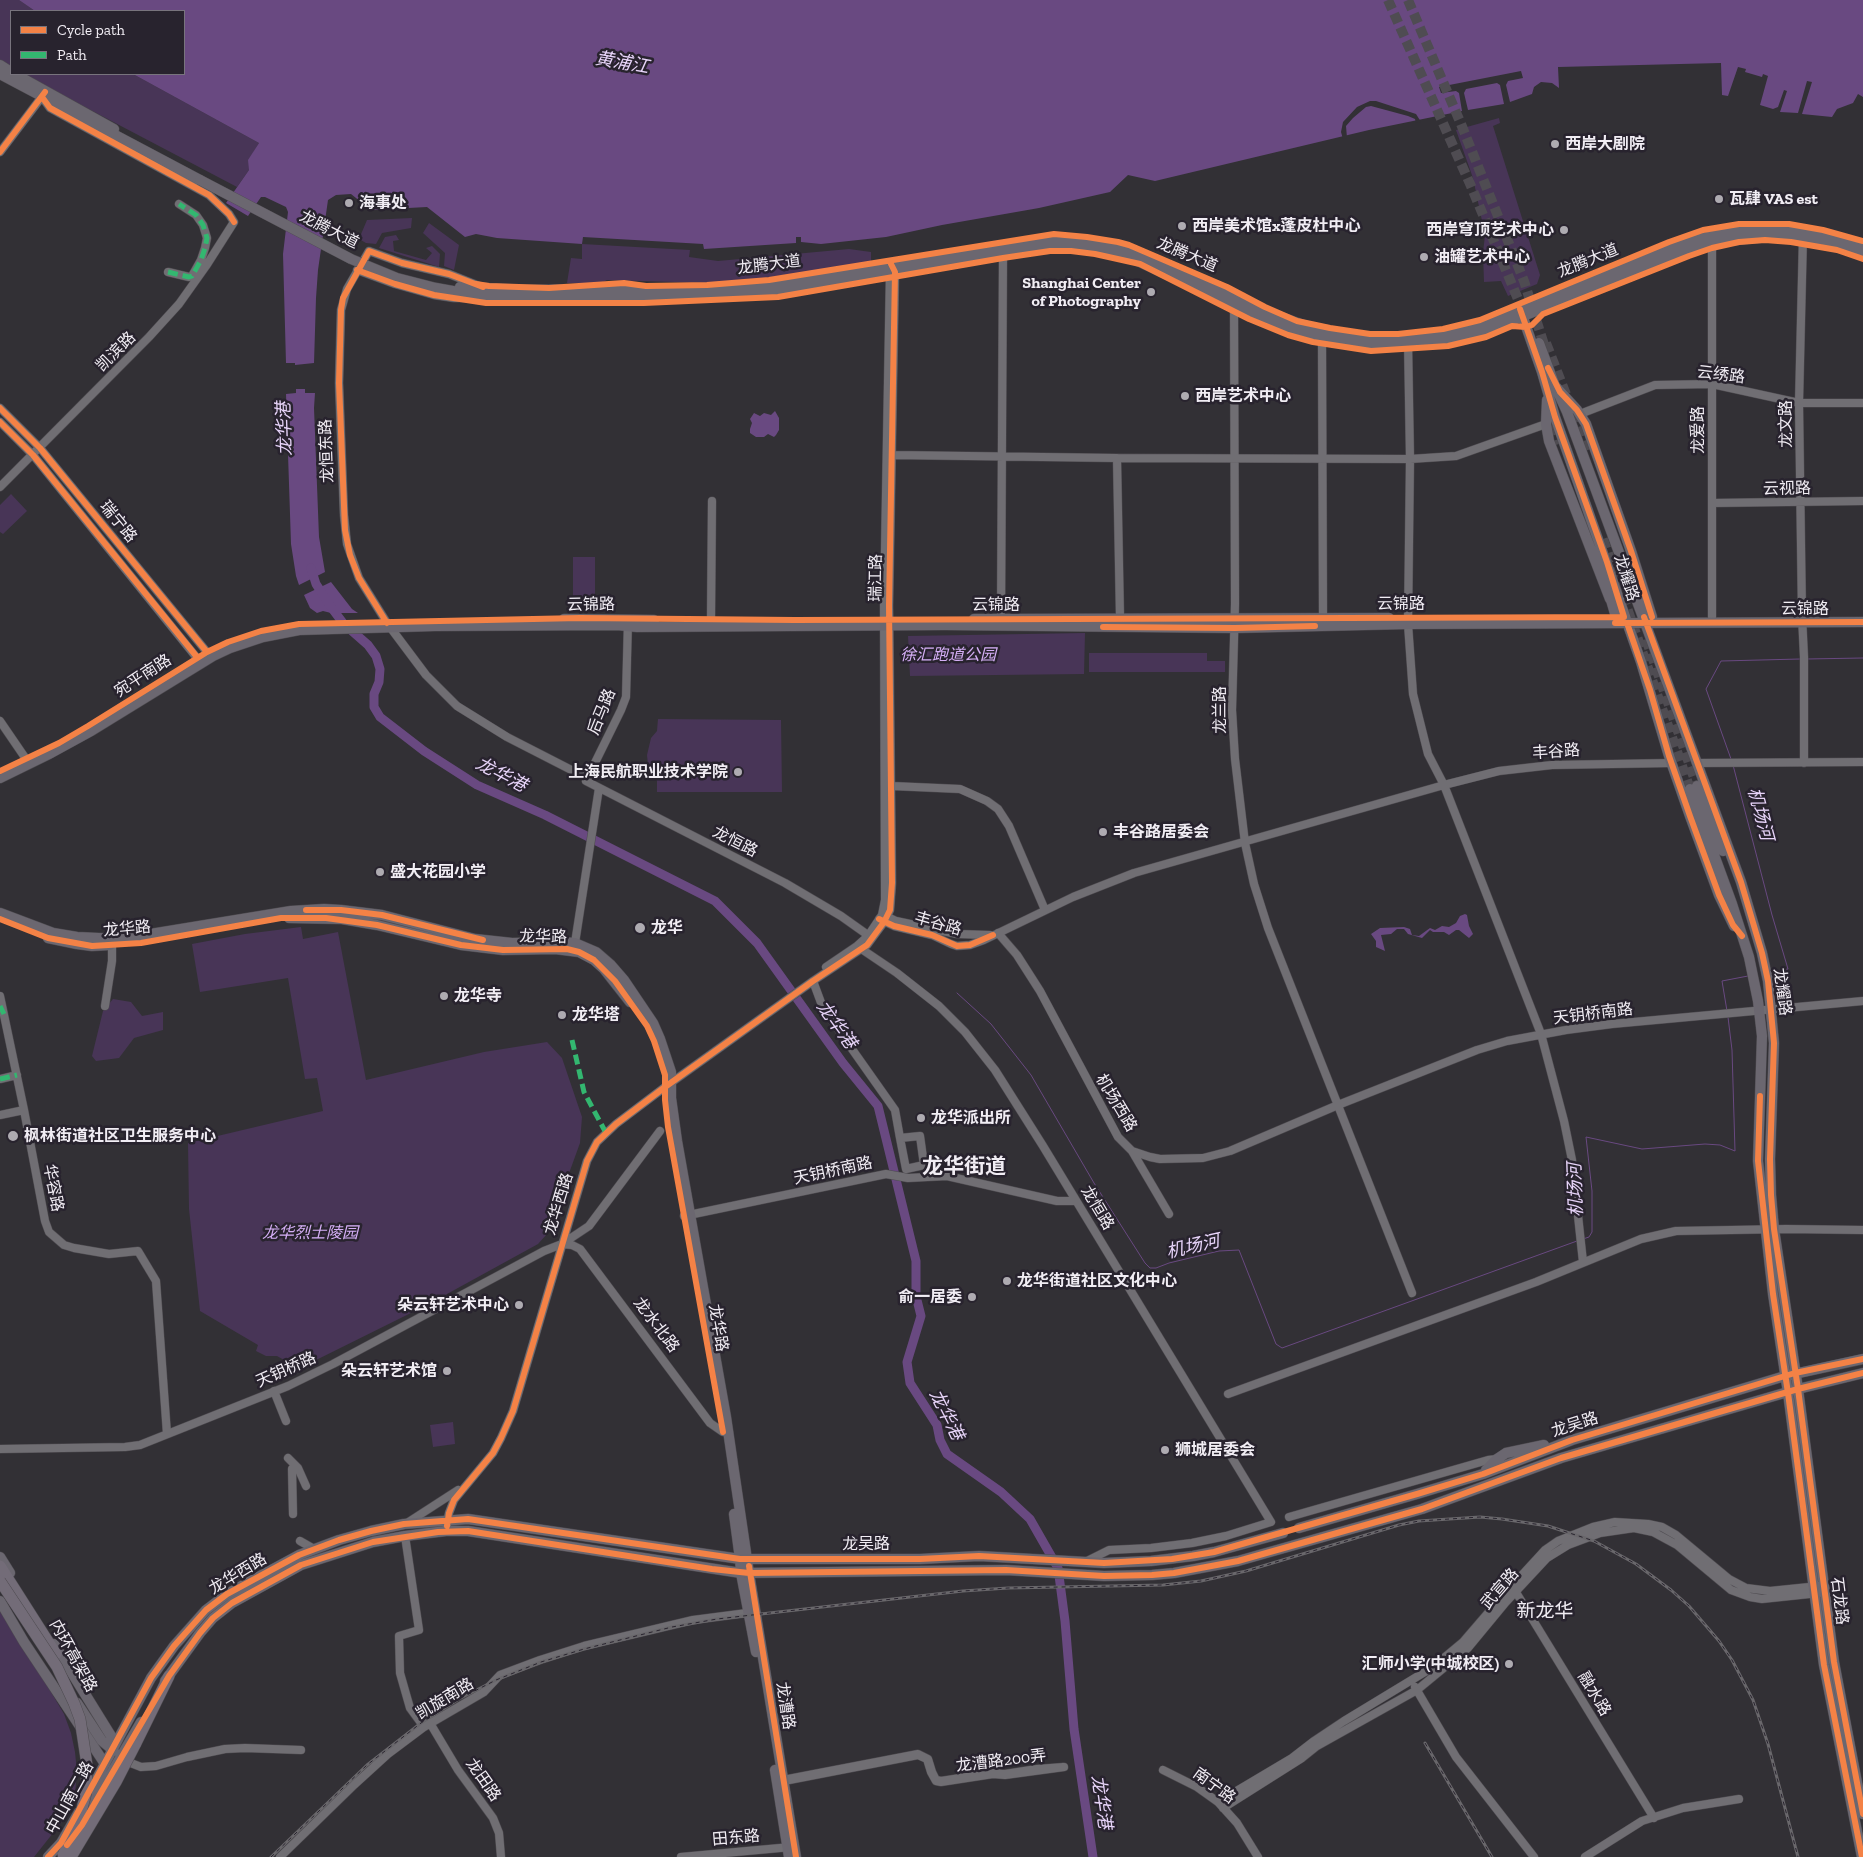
<!DOCTYPE html>
<html>
<head>
<meta charset="utf-8">
<style>
  body { margin:0 }
  #map { position:relative; width:1863px; height:1857px; overflow:hidden; background:#323035; font-family:"Zilla Slab",serif }
  canvas { display:block }
  .legend { position:absolute; left:10px; top:10px; width:175px; height:65px; box-sizing:border-box; background:#28232e; border:1px solid #78747d; margin:0; padding:6px 9px; list-style:none; font-size:15px; color:#f1edf4 }
  .legend li { display:flex; align-items:center; gap:10px; height:25px }
  .legend b { width:25px; border:1px solid #78747d }
</style>
</head>
<body>
<div id="map">
<canvas width="1863" height="1857"></canvas>
<ul class="legend">
<li><b style="height:6px;background:#f48246"></b>Cycle path</li>
<li><b style="height:6px;background:#33b770"></b>Path</li>
</ul>
</div>
<script>
const ctx = document.querySelector('canvas').getContext('2d');
ctx.lineJoin = 'round';
function paint(path, color) {
  ctx.fillStyle = color;
  ctx.fill(path, 'evenodd');
}
function poly(rows) {
  const path = new Path2D();
  for (const r of rows) {
    path.moveTo(r[0], r[1]);
    for (let i = 2; i < r.length; i += 2) path.lineTo(r[i], r[i + 1]);
  }
  return path;
}
function strokePath(path, color, width, dash) {
  ctx.strokeStyle = color;
  ctx.lineWidth = width;
  ctx.lineCap = dash ? 'butt' : 'round';
  ctx.setLineDash(dash || []);
  ctx.stroke(path);
}
function drawText(font, color, halo, rows, align = 'center') {
  ctx.font = font + ' "Zilla Slab","Noto Sans SC",serif';
  ctx.lineWidth = 5;
  ctx.setLineDash([]);
  ctx.textBaseline = 'middle';
  ctx.strokeStyle = halo;
  ctx.fillStyle = color;
  for (const [text, x, y, turn = 0] of rows) {
    ctx.save();
    ctx.translate(x, y);
    ctx.rotate((+turn || 0) * Math.PI / 180);
    ctx.textAlign = isNaN(turn) ? turn : align;
    if (halo) ctx.strokeText(text, 0, 0);
    ctx.fillText(text, 0, 0);
    ctx.restore();
  }
}
paint(poly([
  [0,0,19,0,35,11,11,11,11,68,0,60],
  [22,74,133,74,259,143,249,160,249,170,237,187],
  [1499,118,1500,123,1493,126,1540,275,1537,284,1508,296,1501,281,1484,282,1483,253,1485,235,1473,178,1456,130],
  [412,218,411,228,382,233,376,244,366,243,359,239,367,220],
  [429,223,459,245,454,270,444,266,445,253,423,233],
  [396,235,399,240,393,241,394,251,426,260,432,253,426,248,432,246,440,254,439,267,379,248,385,237],
  [582,244,690,250,689,257,718,261,849,249,871,252,871,263,757,279,708,283,607,280,601,283,567,283,571,258,582,259],
  [11,494,27,511,3,534,0,532,0,505],
  [573,557,595,557,595,598,573,598],
  [1085,633,1084,674,910,676,908,636],
  [1089,653,1207,653,1207,661,1225,661,1225,672,1089,672],
  [658,719,781,720,782,792,657,792,657,781,648,765,647,755,651,738,657,731],
  [301,927,303,939,338,932,366,1080,484,1052,547,1042,562,1058,582,1117,580,1143,547,1234,538,1244,427,1305,302,1367,291,1364,277,1356,266,1356,256,1351,258,1345,200,1311,189,1209,188,1143,323,1111,317,1078,305,1079,288,978,200,992,192,944,245,934],
  [113,999,131,1002,142,1016,163,1012,163,1030,134,1038,119,1058,96,1061,92,1056,103,1011],
  [453,1422,455,1444,433,1447,430,1425],
  [0,1606,64,1714,71,1733,75,1752,77,1772,75,1794,69,1811,61,1823,34,1857,0,1857]
]), '#483557');
paint(poly([
  [19,0,1863,0,1863,97,1858,94,1853,103,1837,109,1832,117,1802,114,1812,82,1807,81,1798,113,1780,112,1787,91,1784,90,1778,107,1773,109,1760,105,1768,76,1763,74,1762,77,1745,72,1746,69,1738,67,1728,96,1722,95,1721,63,1558,67,1559,88,1552,83,1541,82,1534,87,1532,94,1510,102,1506,85,1508,81,1523,78,1521,71,1439,87,1441,93,1456,91,1459,93,1462,111,1369,130,1155,181,1128,175,1110,192,1039,208,942,225,886,237,821,244,801,242,801,237,796,237,796,243,704,249,703,244,583,237,582,244,497,238,476,234,465,237,427,207,371,210,351,194,336,195,328,200,318,270,316,298,314,363,295,365,295,363,286,363,283,254,288,212,286,207,265,197,261,197,248,216,226,203,249,170,248,160,259,143,133,74,184,74,184,11,35,11],
  [1497,83,1500,85,1504,104,1468,110,1464,93,1466,89],
  [296,389,305,389,305,393,315,393,314,408,319,537,325,572,299,585,296,576,291,544,286,394,296,393],
  [775,411,779,418,779,430,776,435,774,437,768,434,764,437,756,437,750,433,750,429,752,423,750,419,754,413,760,416,764,413,771,415],
  [331,582,352,609,358,613,331,613,323,611,317,613,310,608,304,595],
  [1465,914,1467,915,1469,926,1473,934,1469,938,1459,930,1456,930,1449,935,1444,932,1433,932,1430,930,1422,938,1408,934,1404,929,1397,929,1391,934,1381,935,1385,951,1376,947,1376,941,1371,934,1380,928,1404,927,1410,929,1412,935,1419,936,1430,928,1435,930,1442,926,1449,927,1456,923,1460,916]
]), '#694981');
paint(poly([
  [1370,101,1376,101,1416,114,1421,122,1416,123,1415,119,1408,116,1371,106,1366,107,1353,118,1346,126,1347,138,1343,139,1341,132,1343,122,1357,107]
]), '#323035');
strokePath(poly([
  [1807,659,1863,658],
  [1731,759,1706,689,1721,661,1800,659],
  [1733,765,1772,915,1788,969,1771,972],
  [957,993,991,1024,1031,1075,1094,1183,1145,1263,1150,1268,1156,1268,1169,1263,1219,1251,1239,1250,1276,1344,1282,1348,1577,1241],
  [1727,1011,1722,981,1748,976],
  [1583,1239,1589,1237,1592,1232,1592,1191,1586,1137,1642,1149,1705,1144,1720,1145,1735,1151,1732,1050,1728,1017]
]), '#694981', 1);
strokePath(poly([
  [311,568,316,584,331,607,343,623,368,645,376,656,380,669,379,682,374,694,374,707,380,717,424,751,477,785,545,815,715,901,757,943,843,1063,878,1106,916,1261,916,1296,921,1316,907,1362,910,1383,937,1425,940,1440,947,1454,1001,1492,1030,1519,1058,1568,1065,1621,1074,1729,1093,1857]
]), '#694981', 9);
strokePath(poly([
  [1388,0,1471,186,1525,316],
  [1408,0,1461,124,1524,281,1546,351],
  [1546,343,1588,451],
  [1548,411,1559,444],
  [1603,539,1690,789],
  [1646,639,1697,786]
]), '#4f4c52', 10, [10, 5]);
const minor = poly([
  [0,152,44,94],
  [1803,236,1799,403,1802,616,1804,657,1804,763],
  [1712,244,1712,617],
  [357,270,395,284,434,295,454,298,476,298],
  [168,272,189,277,192,276,201,260,205,248,207,238,203,225,196,215,179,204],
  [479,286,449,274,402,263,369,251,347,289,341,310,339,383,344,515,347,544,359,578,387,623,426,675,457,706,507,737,587,778],
  [1234,302,1235,604,1232,710,1235,759,1245,843,1254,884,1268,928,1412,1293],
  [1322,339,1323,618],
  [1408,340,1410,459,1408,624,1413,694,1428,754,1444,785,1541,1034,1564,1121,1572,1160,1583,1262],
  [0,408,40,448,211,657],
  [1580,414,1655,385,1712,384,1799,403,1863,403],
  [0,422,33,455,201,663],
  [892,455,1117,458,1410,459,1456,456,1546,424],
  [1117,458,1120,618],
  [0,487,149,337,179,304,206,266,234,222,229,214,209,195,50,108,42,97],
  [1712,503,1863,501],
  [711,619,712,501],
  [1001,619,1003,254],
  [628,621,626,697,621,710,586,781,785,883,841,916,872,938],
  [0,721,26,759],
  [1698,763,1863,762],
  [892,786,960,789,987,801,998,809,1009,826,1045,910],
  [884,915,896,921,957,934,990,935],
  [879,919,894,926,932,935,951,944,957,946,970,945,984,940,1073,897,1134,873,1444,785,1499,771,1552,765,1672,763],
  [998,933,1017,955,1040,991,1118,1137,1132,1151,1150,1157,1160,1159,1203,1158,1230,1151,1338,1105,1477,1050,1507,1041,1566,1030,1612,1024,1863,1001],
  [575,943,599,788],
  [857,946,897,973,939,1006,965,1032,995,1070,1043,1146,1271,1522,1226,1536,1192,1543,1151,1548,1109,1550,1085,1562],
  [826,967,857,946,868,936,882,915,885,900,884,605,890,270],
  [813,981,823,1008,895,1110,900,1138,920,1136,924,1165,906,1169,900,1138],
  [0,996,24,1110,45,1221,49,1232,64,1245,74,1248,109,1254,138,1251,156,1281,167,1434],
  [105,1006,112,961,112,945],
  [0,1079,17,1075],
  [0,1115,24,1110],
  [1132,1151,1169,1214],
  [684,1216,886,1174,908,1178,947,1176,1057,1201,1076,1201],
  [562,1244,572,1245,580,1249,710,1423,723,1432,729,1432],
  [274,1391,286,1421],
  [1228,1394,1536,1282,1641,1239,1676,1231,1786,1229,1863,1230],
  [0,1449,125,1447,140,1445,288,1386,333,1364,544,1251,562,1244,589,1226,660,1131],
  [288,1458,298,1468,306,1486],
  [292,1469,293,1514],
  [1289,1517,1488,1460,1497,1459],
  [407,1523,458,1490],
  [446,1531,449,1513,454,1500,493,1453,501,1438,513,1411,587,1161,597,1142,616,1124,665,1087,813,981,867,945,884,922,890,910,892,883,889,605,895,272,893,269],
  [405,1536,419,1630,399,1636,400,1673,410,1708,424,1727],
  [300,1541,314,1549],
  [1514,1589,1654,1818],
  [1415,1687,1456,1757,1534,1857],
  [430,1723,458,1770,493,1818,499,1833,501,1857],
  [123,1760,141,1767,156,1766,187,1757,225,1749,245,1748,301,1750],
  [1163,1770,1197,1787,1218,1802,1237,1823,1258,1857],
  [783,1780,918,1754,928,1759,932,1772,936,1780,941,1781,992,1773,1005,1774,1037,1769,1064,1767,1005,1775,993,1774,941,1782,936,1781,931,1772,927,1759,918,1755,784,1781,785,1787],
  [1218,1802,1292,1758,1314,1741,1344,1721,1433,1667,1463,1642,1500,1599,1545,1550,1558,1541,1593,1527,1615,1522,1648,1524,1662,1527,1676,1535,1729,1579,1746,1588,1770,1591,1819,1586],
  [1223,1808,1302,1758,1317,1746,1417,1690,1468,1648,1506,1602,1547,1558,1568,1545,1600,1533,1634,1528,1653,1532,1677,1545,1731,1590,1750,1597,1762,1599,1819,1593],
  [280,1857,354,1785,388,1754,424,1727,484,1692,500,1675,540,1660,584,1646,693,1620,747,1613],
  [681,1857,791,1847],
  [1585,1857,1642,1821,1683,1808,1739,1799]
]);
const major = poly([
  [0,65,11,72],
  [0,74,200,180],
  [15,74,114,129],
  [460,287,524,290,732,288,788,282,1035,241,1066,239,1099,242,1131,250,1275,315,1306,326,1353,336,1395,338,1445,333,1488,322,1669,249,1690,241,1724,233,1765,229,1800,230,1833,236,1863,245],
  [436,288,475,295,504,298,733,296,789,290,1021,251,1066,247,1098,250,1129,257,1272,323,1303,334,1352,344,1396,346,1447,341,1491,329,1672,256,1703,246,1725,241,1766,237,1799,238,1831,244,1863,254],
  [1521,312,1542,372,1555,417,1641,662,1669,756,1690,816,1719,895,1734,926],
  [1539,343,1555,386,1577,410,1586,424,1631,551,1652,617],
  [1555,386,1567,412,1741,882,1762,953,1768,981,1774,1043,1770,1159,1771,1195,1774,1229,1798,1389,1834,1662,1863,1814],
  [1547,400,1546,424,1549,441,1610,599],
  [1609,593,1616,617],
  [564,619,654,620],
  [974,619,1389,618],
  [0,778,49,754,91,731,213,656,230,648,263,637,299,630,435,626,617,625,637,627,945,625,1235,628,1408,624,1863,622],
  [1697,786,1723,851],
  [1690,789,1732,904,1749,957,1758,1001,1762,1036,1758,1161,1773,1294,1788,1393,1824,1665,1862,1857],
  [0,913,53,933,77,937,120,939,291,911,324,909,341,910,382,915,475,939,512,943,561,942,575,943,596,952,611,965,624,980,653,1023,660,1039,671,1072,671,1098,677,1141,726,1417,749,1573,796,1857],
  [289,918,342,919,377,925,461,945,478,947,503,950,555,949,579,952,594,960,604,969,630,1002],
  [48,938,77,944,92,946,110,945],
  [1486,1470,1497,1459,1506,1453,1544,1445],
  [734,1514,740,1559,741,1573,756,1652],
  [1299,1528,1417,1494,1483,1474,1572,1440,1785,1376,1863,1359],
  [0,1557,10,1573],
  [0,1601,24,1642,105,1764],
  [54,1644,111,1736,112,1749],
  [165,1681,200,1633,213,1618,232,1603,301,1565,373,1542,405,1536,446,1531,468,1531,741,1573,1006,1570,1104,1576,1152,1575,1174,1573,1238,1561,1422,1509,1561,1458,1798,1389,1863,1373],
  [77,1703,102,1741,114,1751],
  [775,1770,789,1857],
  [86,1799,151,1678,174,1646,206,1610,227,1594,299,1555,339,1540,371,1531,404,1524,468,1519,740,1559,920,1559,979,1556,1104,1563,1151,1561,1193,1556,1214,1552,1283,1533],
  [77,1832,141,1722],
  [48,1857,61,1843,79,1812]
]);
const highway = poly([
  [0,1566,56,1654],
  [135,1745,169,1676]
]);
strokePath(minor, '#4e4b50', 9);
strokePath(major, '#4e4b50', 11);
strokePath(highway, '#4e4b50', 12);
strokePath(minor, '#706e73', 8);
strokePath(major, '#6b6770', 10);
strokePath(highway, '#736c78', 11);
const rail = poly([
  [1425,1743,1492,1857],
  [271,1857,367,1765,421,1723,459,1699,496,1680,541,1662,584,1649,672,1627,717,1619,963,1591,1008,1588,1163,1585,1201,1581,1246,1571,1399,1525,1419,1521,1480,1517,1502,1519,1548,1526,1594,1541,1636,1564,1671,1590,1689,1606,1719,1641,1732,1660,1753,1700,1768,1744,1798,1857]
]);
strokePath(rail, '#69676b', 3);
strokePath(rail, '#28232e', 1, [4]);
const majorBridge = poly([
  [200,180,351,259,397,278,436,288]
]);
const highwayBridge = poly([
  [0,1581,57,1667,74,1703,80,1719,87,1765,86,1793,78,1824,63,1855],
  [71,1857,116,1782,135,1745]
]);
strokePath(majorBridge, '#4e4b50', 11, []);
strokePath(highwayBridge, '#4e4b50', 12, []);
strokePath(majorBridge, '#6b6770', 10);
strokePath(highwayBridge, '#736c78', 11);
strokePath(poly([
  [168,272,189,277,192,276,201,260,205,248,207,238,203,225,196,215,179,204],
  [0,1006,4,1014],
  [572,1040,584,1092,606,1133],
  [0,1079,17,1075]
]), '#33b770', 5, [10, 5]);
strokePath(poly([
  [42,97,50,108,209,195,229,214,234,222],
  [0,152,45,92],
  [357,270,395,284,434,295,486,303,644,303,778,297,1003,258,1050,251,1071,251,1095,254,1140,264,1249,319,1288,335,1313,342,1371,351,1448,346,1486,337,1512,326,1526,327,1532,325,1543,314,1689,256,1712,248,1739,242,1765,240,1791,242,1837,250,1863,259],
  [476,284,489,286,549,288,624,283,646,286,707,285,769,280,1054,234,1087,237,1118,242,1129,245,1227,287,1265,307,1297,321,1330,328,1370,334,1398,334,1443,329,1480,320,1669,242,1703,230,1739,224,1789,224,1823,230,1863,241],
  [1548,368,1560,392,1577,410,1586,424,1631,551,1652,617],
  [0,408,40,448,207,652],
  [0,422,33,455,197,657],
  [1644,617,1741,882,1762,953,1768,981,1774,1043,1770,1159,1771,1195,1774,1229,1798,1389,1834,1662,1863,1814],
  [387,623,359,578,350,555,345,530,339,383,341,310,343,298,369,251,402,263,449,274,483,287],
  [1615,623,1863,622],
  [1627,623,1650,690,1669,756,1690,816,1719,895,1733,925,1742,936],
  [1103,627,1235,628,1315,626],
  [0,771,59,743,88,726,207,652,228,642,261,631,299,624,580,618,795,620,1624,617,1607,562,1555,417,1542,372,1520,309],
  [306,910,341,910,382,915,483,940],
  [0,919,48,938,92,946,141,943,281,918,326,918,377,925,461,945,478,947,503,950,567,949,579,952,594,960,615,981,647,1026,654,1041,665,1075,665,1100,668,1127,723,1432],
  [879,919,894,926,932,935,957,946,970,945,993,935],
  [1760,1096,1758,1161,1773,1294,1788,1393,1824,1665,1862,1857],
  [447,1526,449,1513,454,1500,493,1453,501,1438,513,1411,587,1161,597,1142,616,1124,665,1087,813,981,867,945,884,922,890,910,892,883,889,605,895,272,891,264],
  [749,1566,796,1857],
  [67,1845,82,1825,169,1676,200,1633,213,1618,232,1603,301,1565,373,1542,438,1532,468,1531,712,1569,749,1573,1006,1570,1104,1576,1152,1575,1174,1573,1238,1561,1422,1509,1561,1458,1798,1389,1863,1373],
  [48,1857,61,1843,151,1678,174,1646,206,1610,227,1594,299,1555,339,1540,371,1531,404,1524,468,1519,740,1559,920,1559,979,1556,1104,1563,1172,1559,1214,1552,1417,1494,1483,1474,1572,1440,1795,1373,1863,1359]
]), '#f48246', 6);
for (const [x, y, r, color] of [
  [1555,144,5,"#aeabb1"],
  [1719,199,5,"#aeabb1"],
  [349,203,5,"#aeabb1"],
  [1182,226,5,"#aeabb1"],
  [1564,230,5,"#aeabb1"],
  [1424,257,5,"#aeabb1"],
  [1151,292,5,"#aeabb1"],
  [1185,396,5,"#aeabb1"],
  [738,772,5,"#aeabb1"],
  [1103,832,5,"#aeabb1"],
  [380,872,5,"#aeabb1"],
  [640,928,6,"#aeabb1"],
  [444,996,5,"#aeabb1"],
  [562,1015,5,"#aeabb1"],
  [921,1118,5,"#aeabb1"],
  [13,1136,6,"#aeabb1"],
  [1007,1281,5,"#aeabb1"],
  [972,1297,5,"#aeabb1"],
  [519,1305,5,"#aeabb1"],
  [447,1371,5,"#aeabb1"],
  [1165,1450,5,"#aeabb1"],
  [1509,1664,5,"#aeabb1"]
]) {
  const dot = new Path2D();
  dot.arc(x, y, r, 0, 2 * Math.PI);
  ctx.fillStyle = color;
  ctx.fill(dot);
  strokePath(dot, '#28232e', 2);
}
drawText('bold 16px', '#f1edf4', '#28232e', [
  ["西岸大剧院",1565,144],
  ["瓦肆 VAS est",1729,199],
  ["海事处",359,203],
  ["西岸美术馆x蓬皮杜中心",1192,226],
  ["西岸穹顶艺术中心",1554,230,"right"],
  ["油罐艺术中心",1434,257],
  ["Shanghai Center",1141,283,"right"],
  ["of Photography",1141,301,"right"],
  ["西岸艺术中心",1195,396],
  ["上海民航职业技术学院",728,772,"right"],
  ["丰谷路居委会",1113,832],
  ["盛大花园小学",390,872],
  ["龙华",651,928],
  ["龙华寺",454,996],
  ["龙华塔",572,1015],
  ["龙华派出所",931,1118],
  ["枫林街道社区卫生服务中心",24,1136],
  ["龙华街道社区文化中心",1017,1281],
  ["俞一居委",962,1297,"right"],
  ["朵云轩艺术中心",509,1305,"right"],
  ["朵云轩艺术馆",437,1371,"right"],
  ["狮城居委会",1175,1450],
  ["汇师小学(中城校区)",1499,1664,"right"]
], 'left');
drawText('16px', '#f1edf4', '#28232e', [
  ["龙腾大道",329,230,27],
  ["龙腾大道",1187,255,23],
  ["龙腾大道",1588,261,-22],
  ["龙腾大道",769,265,-7],
  ["凯滨路",116,352,-45],
  ["云绣路",1721,375,7],
  ["龙文路",1786,424,-90],
  ["龙爱路",1698,430,-90],
  ["龙恒东路",327,451,-92],
  ["云视路",1787,489,-1],
  ["瑞宁路",118,522,51],
  ["瑞江路",876,578,-89],
  ["龙耀路",1626,578,72],
  ["云锦路",1401,604],
  ["云锦路",591,605,-1],
  ["云锦路",996,605],
  ["云锦路",1805,609],
  ["宛平南路",143,676,-33],
  ["龙兰路",1220,710,-90],
  ["后马路",602,712,-68],
  ["丰谷路",1556,752,-4],
  ["龙恒路",735,842,27],
  ["丰谷路",938,924,16],
  ["龙华路",127,929,-5],
  ["龙华路",543,937,1],
  ["龙耀路",1782,992,82],
  ["天钥桥南路",1593,1014,-7],
  ["机场西路",1116,1103,59],
  ["天钥桥南路",833,1171,-12],
  ["华容路",53,1188,79],
  ["龙华西路",559,1204,-73],
  ["龙恒路",1097,1208,59],
  ["龙水北路",656,1325,53],
  ["龙华路",718,1328,80],
  ["天钥桥路",286,1370,-24],
  ["龙吴路",1575,1425,-18],
  ["龙吴路",866,1544],
  ["龙华西路",238,1574,-31],
  ["武宣路",1500,1589,-49],
  ["石龙路",1839,1601,83],
  ["内环高架路",73,1656,61],
  ["融水路",1594,1694,59],
  ["凯旋南路",445,1699,-31],
  ["龙漕路",785,1706,81],
  ["龙漕路200弄",1001,1761,-7],
  ["龙田路",483,1780,55],
  ["南宁路",1214,1786,36],
  ["中山南二路",70,1798,-61],
  ["田东路",736,1838,-5]
]);
drawText('italic 16px', '#d5aff6', '#28232e', [
  ["徐汇跑道公园",948,655],
  ["龙华烈士陵园",310,1233]
]);
drawText('italic 18px', '#e7d4f9', '#28232e', [
  ["黄浦江",622,63,10],
  ["龙华港",285,429,-92],
  ["龙华港",501,775,27],
  ["机场河",1760,814,75],
  ["龙华港",836,1025,54],
  ["机场河",1576,1190,-92],
  ["机场河",1193,1247,-13],
  ["龙华港",946,1415,63],
  ["龙华港",1101,1802,82]
]);
drawText('19px', '#f1edf4', '#28232e', [
  ["新龙华",1545,1612]
]);
drawText('bold 21px', '#f1edf4', '#28232e', [
  ["龙华街道",964,1167]
]);
</script>
</body>
</html>
